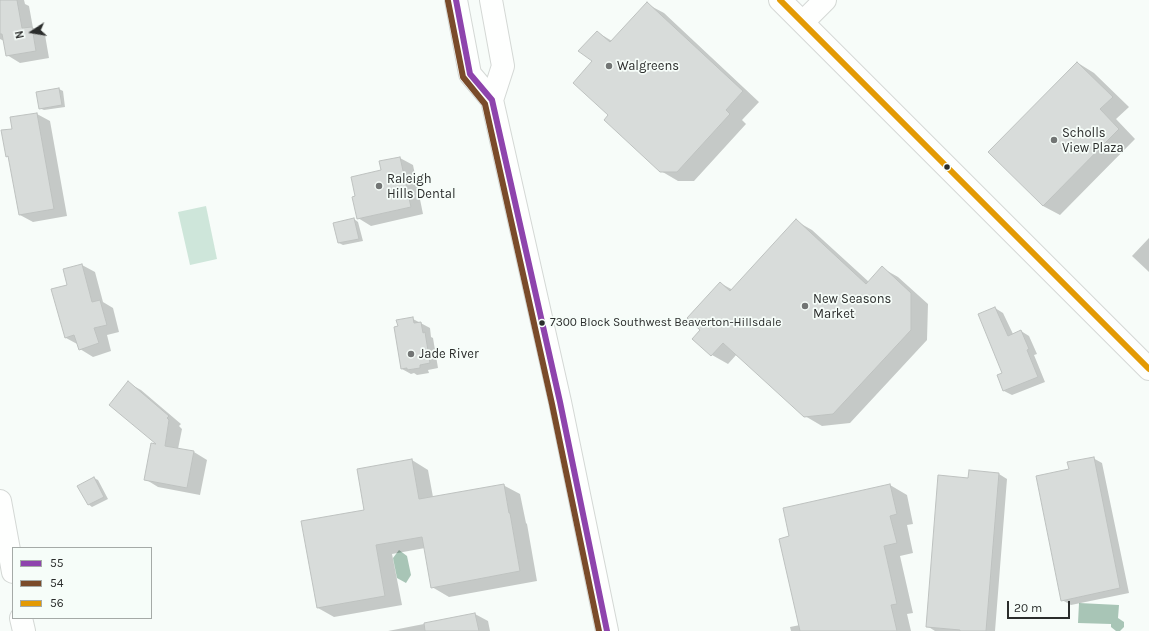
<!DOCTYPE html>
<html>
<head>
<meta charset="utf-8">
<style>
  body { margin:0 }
  #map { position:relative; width:1149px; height:631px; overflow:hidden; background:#f7fcf9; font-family:Karla,sans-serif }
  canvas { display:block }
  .legend { position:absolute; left:12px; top:547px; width:140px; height:72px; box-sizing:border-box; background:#f6fdf9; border:1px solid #a5aaa7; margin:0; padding:5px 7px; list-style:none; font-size:12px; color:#2b2d2c }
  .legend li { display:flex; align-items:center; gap:8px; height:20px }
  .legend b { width:20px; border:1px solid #a5aaa7 }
  .north { position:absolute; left:12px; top:12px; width:40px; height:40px; -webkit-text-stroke:3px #f6fdf9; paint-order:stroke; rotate:258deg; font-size:11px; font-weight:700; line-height:16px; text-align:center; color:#2b2d2c }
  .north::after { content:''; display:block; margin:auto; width:14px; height:18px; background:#2b2d2c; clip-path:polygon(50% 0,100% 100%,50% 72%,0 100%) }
  .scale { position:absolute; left:1007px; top:601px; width:63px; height:18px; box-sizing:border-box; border:2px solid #2b2d2c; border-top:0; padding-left:5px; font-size:12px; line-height:14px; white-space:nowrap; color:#2b2d2c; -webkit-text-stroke:3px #f6fdf9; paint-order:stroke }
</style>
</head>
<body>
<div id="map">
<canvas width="1149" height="631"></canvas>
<ul class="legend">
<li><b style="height:5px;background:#8e44ad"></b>55</li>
<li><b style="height:5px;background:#7a4b2a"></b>54</li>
<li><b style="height:5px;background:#e39a04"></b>56</li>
</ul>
<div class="north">N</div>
<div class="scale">20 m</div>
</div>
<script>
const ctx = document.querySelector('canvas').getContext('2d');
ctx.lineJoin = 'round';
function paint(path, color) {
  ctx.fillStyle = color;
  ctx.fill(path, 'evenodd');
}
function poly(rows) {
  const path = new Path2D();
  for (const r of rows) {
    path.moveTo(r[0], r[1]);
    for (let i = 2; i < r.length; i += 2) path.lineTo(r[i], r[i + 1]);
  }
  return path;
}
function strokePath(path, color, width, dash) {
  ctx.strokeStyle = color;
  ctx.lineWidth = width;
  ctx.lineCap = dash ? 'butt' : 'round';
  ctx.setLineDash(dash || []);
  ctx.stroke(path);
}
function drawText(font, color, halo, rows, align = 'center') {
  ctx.font = font + ' Karla,sans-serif';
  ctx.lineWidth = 3.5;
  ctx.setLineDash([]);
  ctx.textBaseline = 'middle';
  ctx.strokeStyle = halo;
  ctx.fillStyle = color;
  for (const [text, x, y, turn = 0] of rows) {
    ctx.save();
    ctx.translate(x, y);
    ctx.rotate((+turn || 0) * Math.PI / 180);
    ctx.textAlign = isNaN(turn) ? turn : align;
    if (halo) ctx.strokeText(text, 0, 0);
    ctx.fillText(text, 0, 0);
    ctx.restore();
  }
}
paint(poly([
  [206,206,217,259,190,265,178,212]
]), '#cee6da');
paint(poly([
  [399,550,407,556,411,575,406,583,397,578,393,558],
  [1079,603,1119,605,1118,618,1124,622,1124,627,1120,631,1116,631,1111,627,1111,624,1078,623]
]), '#a8c5b6');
paint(poly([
  [0,0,24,0,25,4,29,6,33,28,45,35,49,58,20,63,7,55,4,41,0,39],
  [647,4,664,13,759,102,742,120,746,124,694,181,678,181,661,171,610,115,594,61,597,32,612,41],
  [1078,63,1094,73,1129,107,1116,119,1135,139,1060,215,1043,206],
  [59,89,63,91,65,107,44,110,39,108],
  [37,114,50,121,67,216,33,222,20,215,10,158,6,156,13,130],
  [400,158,413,165,423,214,371,226,358,218,356,197,383,171],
  [354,219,358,222,363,241,343,245,339,243,335,223],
  [796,221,812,230,869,282,882,268,898,277,928,304,927,340,850,423,822,426,805,416,737,354,728,364,712,355,702,330,720,283,733,290],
  [1149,238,1149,272,1132,256],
  [82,265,95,272,103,302,113,308,119,332,107,335,111,351,93,357,80,349,79,345,66,338,68,286],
  [995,308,1003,313,1013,334,1021,331,1029,336,1037,354,1034,355,1045,382,1012,395,1004,391],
  [413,319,430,328,431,337,433,338,438,368,428,370,429,373,417,375,414,373,411,374,402,369],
  [128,383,141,390,181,424,179,426,182,429,178,449,194,452,207,460,200,495,158,487,145,479,160,446],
  [1093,458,1102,463,1129,593,1071,605,1062,600,1070,470],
  [412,460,428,470,433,497,503,485,520,494,526,523,527,524,537,581,449,597,432,587,425,548,392,554,402,605,334,617,318,608,365,510],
  [999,474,1007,479,995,631,935,631,927,626,969,479],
  [94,478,98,480,108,499,92,507,88,504],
  [890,485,907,495,913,524,907,525,913,553,900,556,913,613,907,614,911,631,791,631,790,627,800,625,791,537],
  [475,614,488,621,490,631,388,631]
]), '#0003');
const building = poly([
  [0,0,17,0,22,28,32,27,36,51,6,56,2,34,0,34,0,0],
  [647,2,743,91,726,110,730,114,677,172,660,172,604,120,608,115,573,83,592,61,578,51,597,31,610,42,647,2],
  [1077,62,1113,97,1100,109,1119,129,1043,206,988,152,1077,62],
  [59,88,62,105,39,109,36,92,59,88],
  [37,113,54,209,19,215,8,156,6,157,1,130,12,129,10,117,37,113],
  [400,157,411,207,357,219,352,197,355,196,351,177,381,170,379,161,400,157],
  [354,218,359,239,338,243,333,223,354,218],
  [796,219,866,284,882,266,911,293,911,330,833,414,804,417,723,343,711,356,692,339,700,330,687,318,720,282,730,291,796,219],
  [82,264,92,302,100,300,107,325,94,328,99,343,79,350,74,335,65,338,51,289,67,285,63,269,82,264],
  [995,307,1008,336,1021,330,1029,349,1027,350,1038,377,1003,391,997,375,1002,373,978,314,995,307],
  [413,317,414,323,421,322,423,333,425,332,430,363,420,365,420,368,407,370,407,368,401,369,394,327,398,326,396,320,413,317],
  [128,381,169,416,167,418,169,420,165,446,194,451,187,488,144,480,151,443,156,444,109,405,128,381],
  [1094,457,1120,588,1061,601,1036,476,1069,469,1067,462,1094,457],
  [412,459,419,499,504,484,509,513,510,513,520,571,431,588,422,537,376,545,385,596,317,608,301,521,364,510,357,469,412,459],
  [969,470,999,473,986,631,960,631,960,630,926,627,938,475,968,478,969,470],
  [94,477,104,497,88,505,77,486,94,477],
  [890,484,897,514,890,516,897,543,884,546,897,604,891,605,897,631,800,631,779,539,789,536,783,508,890,484],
  [475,613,479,631,425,631,424,623,475,613]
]);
paint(building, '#d8dcda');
strokePath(building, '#bec2c0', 1);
const minor = poly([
  [803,22,825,0],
  [0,501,13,572],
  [21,618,24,631]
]);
const major = poly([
  [456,0,470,74,492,100,560,402,607,631],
  [491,0,503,66,492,100],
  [780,0,1149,369]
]);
strokePath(minor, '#d4d8d5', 24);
strokePath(major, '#d4d8d5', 24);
strokePath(minor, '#fefffe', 22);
strokePath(major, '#fefffe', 22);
strokePath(poly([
  [456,0,470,74,492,100,560,402,607,631]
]), '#8e44ad', 6);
strokePath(poly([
  [448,1,463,77,485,104,552,404,599,631]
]), '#7a4b2a', 6);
strokePath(poly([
  [780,0,1149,369]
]), '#e39a04', 6);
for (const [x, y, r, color] of [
  [609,66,4,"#727574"],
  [1054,140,4,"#727574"],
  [947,167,3.5,"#2b2d2c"],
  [379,186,4,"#727574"],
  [805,306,4,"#727574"],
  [542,323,3.5,"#2b2d2c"],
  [411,354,4,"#727574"]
]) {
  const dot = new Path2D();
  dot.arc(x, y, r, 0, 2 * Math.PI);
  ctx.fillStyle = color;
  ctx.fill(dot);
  strokePath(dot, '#f6fdf9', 1.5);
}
drawText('12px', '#2b2d2c', '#f6fdf9', [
  ["7300 Block Southwest Beaverton-Hillsdale",550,323]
], 'left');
drawText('13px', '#2b2d2c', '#f6fdf9', [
  ["Walgreens",617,66],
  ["Scholls",1062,133],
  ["View Plaza",1062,148],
  ["Raleigh",387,179],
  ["Hills Dental",387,194],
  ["New Seasons",813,299],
  ["Market",813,314],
  ["Jade River",419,354]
], 'left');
</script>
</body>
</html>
